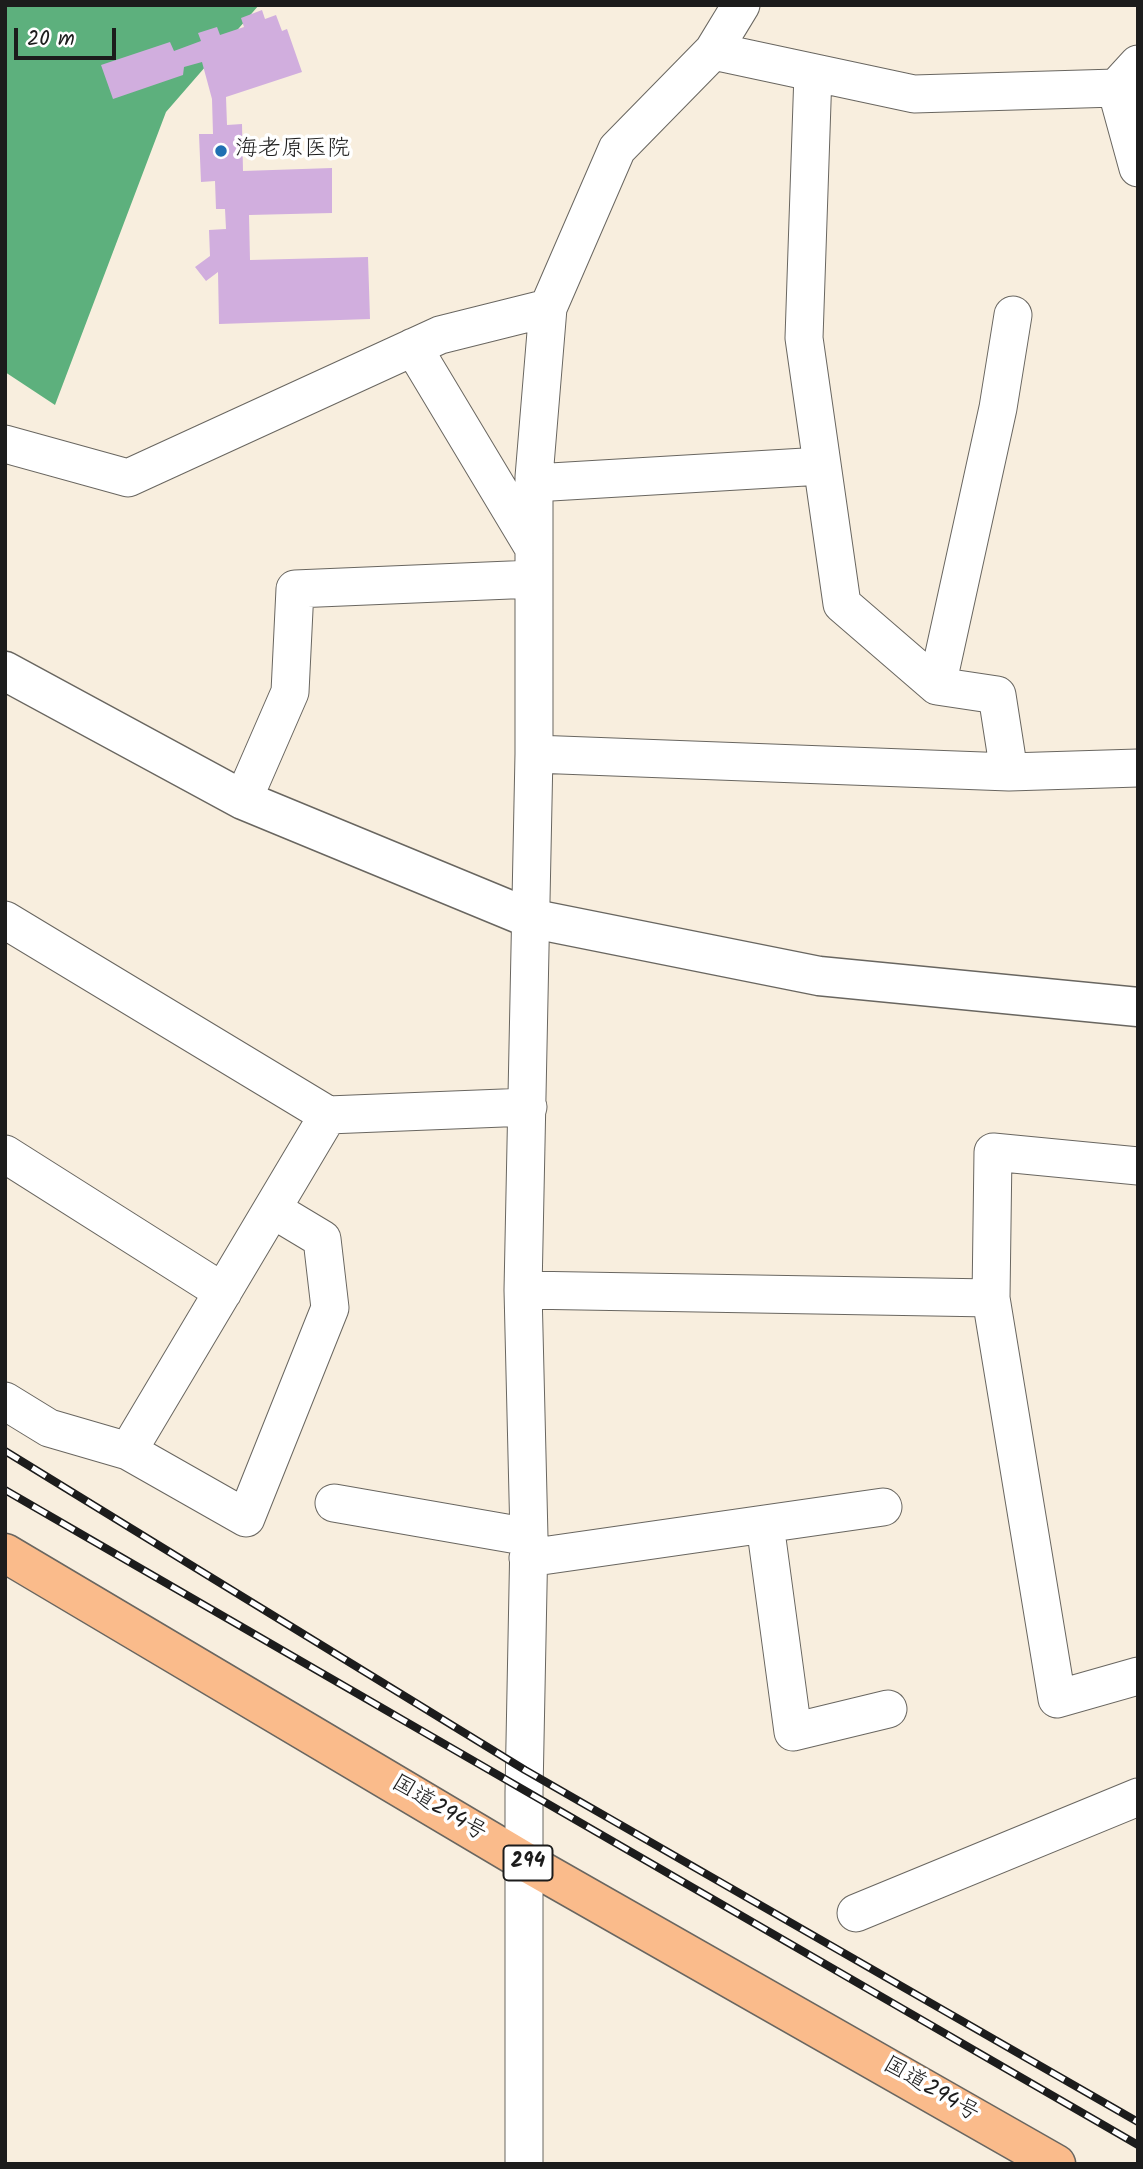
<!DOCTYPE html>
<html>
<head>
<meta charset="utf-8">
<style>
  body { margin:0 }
  #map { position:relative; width:1143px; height:2169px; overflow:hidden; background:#f8eede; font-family:Kalam,sans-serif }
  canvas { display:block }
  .frame { position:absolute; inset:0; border:7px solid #1c1c1c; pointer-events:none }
  .scale { position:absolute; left:14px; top:28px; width:102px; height:32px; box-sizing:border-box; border:4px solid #1c1c1c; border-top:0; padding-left:9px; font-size:21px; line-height:24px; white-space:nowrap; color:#1c1c1c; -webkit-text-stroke:5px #fff; paint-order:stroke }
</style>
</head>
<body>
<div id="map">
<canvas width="1143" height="2169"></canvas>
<div class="frame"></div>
<div class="scale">20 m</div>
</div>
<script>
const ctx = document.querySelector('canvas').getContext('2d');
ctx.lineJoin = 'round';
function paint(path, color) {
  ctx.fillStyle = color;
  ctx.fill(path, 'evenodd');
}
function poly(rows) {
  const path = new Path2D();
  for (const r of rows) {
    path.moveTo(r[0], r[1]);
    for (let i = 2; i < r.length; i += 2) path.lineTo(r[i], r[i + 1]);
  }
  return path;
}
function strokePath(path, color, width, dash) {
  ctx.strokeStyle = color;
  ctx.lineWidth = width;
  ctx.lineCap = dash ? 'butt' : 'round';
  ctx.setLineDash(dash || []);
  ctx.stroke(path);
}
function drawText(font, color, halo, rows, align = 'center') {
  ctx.font = font + ' Kalam,"Klee One",sans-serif';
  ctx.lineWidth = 7;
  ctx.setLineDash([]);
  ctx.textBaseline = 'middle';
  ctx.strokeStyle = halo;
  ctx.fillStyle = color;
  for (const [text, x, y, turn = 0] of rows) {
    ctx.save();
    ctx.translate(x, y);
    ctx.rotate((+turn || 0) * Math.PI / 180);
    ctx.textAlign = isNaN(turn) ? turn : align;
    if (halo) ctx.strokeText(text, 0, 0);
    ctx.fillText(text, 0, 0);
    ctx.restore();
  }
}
paint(poly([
  [5,5,259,5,166,112,55,405,5,372]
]), '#5db07d');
paint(poly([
  [262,10,265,19,276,15,282,31,287,29,302,72,226,97,227,125,242,124,243,171,332,168,332,213,249,215,250,260,368,257,370,319,219,324,218,272,206,281,195,267,210,256,209,230,226,229,225,209,216,209,215,181,201,182,199,134,213,134,212,99,202,62,184,67,183,75,113,99,101,65,170,42,174,51,201,41,198,33,217,27,220,35,244,27,241,18]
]), '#d1aede');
const minor = poly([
  [713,51,914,94,1116,88,1138,64],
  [813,73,804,338,842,604,937,686,997,695,1009,772],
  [1116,88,1138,168],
  [413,347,533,547],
  [5,444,128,478,440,335,548,308],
  [534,483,822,466],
  [937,686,998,408,1013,315],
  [534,754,1009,772,1138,768],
  [243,800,290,692,295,589,534,579],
  [5,920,328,1115,528,1107],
  [5,1154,223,1292],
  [523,1290,991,1298,1057,1699,1138,1676],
  [991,1298,993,1152,1138,1166],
  [5,1401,49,1428,128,1451,328,1115],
  [128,1451,246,1518,330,1308,322,1239,272,1209],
  [334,1503,529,1537],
  [765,1524,793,1732,888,1709],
  [528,1558,883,1507],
  [856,1913,1138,1797],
  [524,2164,524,1792,529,1537,523,1290,534,754,534,477,548,308,617,149,713,51,741,5]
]);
const tertiary = poly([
  [5,671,243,800,529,918,819,976,1138,1007]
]);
const trunk = poly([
  [5,1553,524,1861,1056,2164]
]);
strokePath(minor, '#696660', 39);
strokePath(tertiary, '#696660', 41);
strokePath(trunk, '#696660', 41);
strokePath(minor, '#fff', 37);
strokePath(tertiary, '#fff', 38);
strokePath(trunk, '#fabb8b', 38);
const rail = poly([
  [5,1451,525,1770,1138,2122],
  [5,1490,1138,2145]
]);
strokePath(rail, '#1c1c1c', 8);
strokePath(rail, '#fff', 5, [16]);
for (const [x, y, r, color] of [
  [221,151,7,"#1f6fb2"]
]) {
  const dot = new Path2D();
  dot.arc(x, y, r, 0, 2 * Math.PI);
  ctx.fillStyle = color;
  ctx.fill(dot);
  strokePath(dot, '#fff', 2.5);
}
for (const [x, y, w] of [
  [528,1863,49]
]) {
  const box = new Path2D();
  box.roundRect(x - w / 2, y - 17.5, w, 35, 5);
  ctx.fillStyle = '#fff';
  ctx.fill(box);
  strokePath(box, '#1c1c1c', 2);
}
drawText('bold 21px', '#1c1c1c', null, [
  ["294",528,1863]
]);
drawText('23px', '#1c1c1c', '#fff', [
  ["海老原医院",235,151]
], 'left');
drawText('23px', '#1c1c1c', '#fff', [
  ["国道294号",438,1810,31],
  ["国道294号",930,2091,30]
]);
</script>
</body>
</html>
